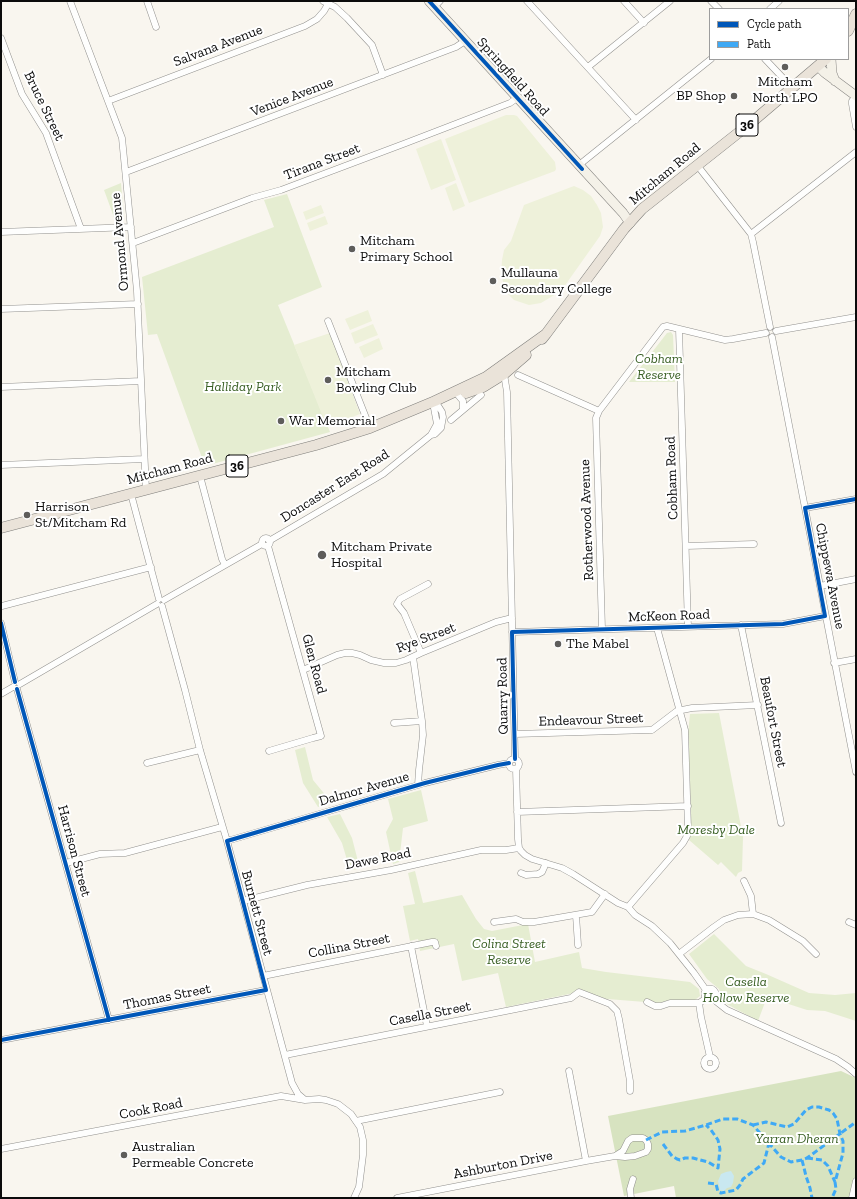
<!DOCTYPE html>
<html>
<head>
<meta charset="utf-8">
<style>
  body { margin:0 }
  #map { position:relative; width:857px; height:1199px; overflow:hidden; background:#f9f6ef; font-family:"Zilla Slab",serif }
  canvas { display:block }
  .frame { position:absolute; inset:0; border:2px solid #0b0b0b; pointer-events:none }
  .legend { position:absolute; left:709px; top:8px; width:140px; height:52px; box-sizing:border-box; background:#fff; border:1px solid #9d9d9d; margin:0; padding:5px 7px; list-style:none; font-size:12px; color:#0b0b0b }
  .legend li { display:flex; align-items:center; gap:8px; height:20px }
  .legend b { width:20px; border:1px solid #9d9d9d }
</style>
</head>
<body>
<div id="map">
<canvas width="857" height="1199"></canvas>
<div class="frame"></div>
<ul class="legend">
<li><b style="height:5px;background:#0057b8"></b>Cycle path</li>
<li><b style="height:5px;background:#3fa9f5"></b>Path</li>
</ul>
</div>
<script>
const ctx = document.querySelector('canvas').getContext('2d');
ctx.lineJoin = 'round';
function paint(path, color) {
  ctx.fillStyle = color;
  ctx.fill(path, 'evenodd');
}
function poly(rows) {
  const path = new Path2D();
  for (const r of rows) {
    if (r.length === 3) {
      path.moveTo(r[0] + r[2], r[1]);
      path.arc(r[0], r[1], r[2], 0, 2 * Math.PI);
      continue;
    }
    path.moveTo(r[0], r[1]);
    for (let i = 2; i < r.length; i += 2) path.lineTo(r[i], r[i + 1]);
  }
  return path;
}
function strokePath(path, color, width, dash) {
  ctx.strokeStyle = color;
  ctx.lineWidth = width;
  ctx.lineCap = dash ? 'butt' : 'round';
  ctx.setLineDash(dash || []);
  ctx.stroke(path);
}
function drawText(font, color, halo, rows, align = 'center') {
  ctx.font = font + ' "Zilla Slab",serif';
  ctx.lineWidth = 4;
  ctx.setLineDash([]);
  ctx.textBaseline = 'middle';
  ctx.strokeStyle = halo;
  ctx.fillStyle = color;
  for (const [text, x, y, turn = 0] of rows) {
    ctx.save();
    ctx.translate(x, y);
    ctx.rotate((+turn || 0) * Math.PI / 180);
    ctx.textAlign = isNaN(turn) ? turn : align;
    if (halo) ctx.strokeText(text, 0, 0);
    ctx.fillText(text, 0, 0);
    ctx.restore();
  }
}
paint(poly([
  [121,183,124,217,122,220,115,220,104,190],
  [287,194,322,287,278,305,330,432,205,466,157,334,148,335,142,277,274,227,264,200],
  [671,332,673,335,675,382,629,382,667,333],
  [719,713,743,837,742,871,738,873,736,877,721,862,718,865,689,840,691,835,691,811,688,734,690,714],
  [305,747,313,780,332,803,318,807,303,783,295,750],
  [421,790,428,821,403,828,399,862,393,864,386,832,393,819,388,799],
  [340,814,352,838,360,869,350,870,342,843,327,817],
  [415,871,423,903,462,895,476,919,484,929,492,931,528,924,535,962,579,952,582,968,606,972,690,982,699,989,700,996,695,1000,678,1000,656,1003,645,1002,595,998,579,992,506,1007,498,973,462,981,454,944,420,951,418,939,410,941,403,906,415,904,408,873],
  [714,934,746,966,766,974,809,993,835,995,856,993,856,1021,825,1011,807,1010,767,997,758,1021,723,1002,719,989,707,979,689,954]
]), '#e5edd1');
paint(poly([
  [841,1071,856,1078,856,1198,676,1198,674,1186,624,1196,608,1116]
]), '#d7e3c0');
paint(poly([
  [506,115,514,115,517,116,555,162,556,169,555,171,469,203,445,139],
  [441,139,456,180,431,190,416,149],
  [456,183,465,206,453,211,445,188],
  [574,186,583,190,591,196,597,205,601,213,603,227,600,236,561,291,541,303,529,305,514,300,508,294,504,285,501,274,502,260,504,250,511,241,524,205],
  [321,205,324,213,306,220,303,212],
  [325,216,328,224,310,231,307,223],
  [368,310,372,321,350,330,345,319],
  [373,324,378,335,355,344,351,333],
  [330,333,360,414,327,427,294,345],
  [379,338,383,349,364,358,359,347]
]), '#eef1da');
paint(poly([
  [731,1171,734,1176,733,1183,731,1187,727,1188,724,1191,720,1190,718,1181,721,1174,726,1172]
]), '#c9e8f0');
const street = poly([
  [70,1,122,138,137,291,146,490],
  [147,1,156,27],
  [323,1,335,7,347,18,372,45,383,75],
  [527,1,636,120],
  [624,1,644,23],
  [711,1,719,9],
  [434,7,440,1],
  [770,9,779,1],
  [1,38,22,94,46,133,81,229],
  [765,59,783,78,788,91],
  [588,67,670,1],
  [856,96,852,101,852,104,856,127],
  [108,101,305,26,317,19,324,11,328,4],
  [579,165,711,59],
  [697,165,751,234,753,242,770,327],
  [126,172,456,47,465,41],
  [1,232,131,227],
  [751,234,856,152],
  [133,243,252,198,281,190,406,143,510,103,517,98],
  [1,309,138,304],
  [328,321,370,428],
  [679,329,688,627],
  [776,331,856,317],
  [772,337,856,772],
  [503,372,504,374,507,392,515,759],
  [518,375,599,411,663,327,667,326,725,340,733,339,766,333],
  [1,387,141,381],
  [458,395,463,401,463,409],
  [599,411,596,418,602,629],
  [451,420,481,395],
  [431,435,437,424,434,408,435,401],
  [1,465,144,459],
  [200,476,222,559,225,565],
  [131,494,159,599],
  [805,508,856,499],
  [266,542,4],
  [269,541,383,474,431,435,435,434,441,428,443,417,442,412,435,401],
  [268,546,321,736,313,738,269,751],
  [686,546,754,544],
  [820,586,856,579],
  [164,600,262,544],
  [2,606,151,567],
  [162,606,185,690,200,750,227,841,292,1083,298,1094,305,1100],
  [1,623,15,682],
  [741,625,781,823],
  [512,632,783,624,825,616],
  [421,653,404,613,397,604,400,599,428,584],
  [413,657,422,721,423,735,419,770,418,785],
  [834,663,856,659],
  [303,670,337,655,345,653,352,653,360,655,371,660,384,663,396,663,406,660,421,653,496,622,512,618],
  [20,684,157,604],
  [17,689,109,1020],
  [1,694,13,687],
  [394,723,422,721],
  [515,734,649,730,652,730,677,711,692,708,758,705],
  [514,764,5],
  [147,763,200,750],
  [516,769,518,839,519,848,521,851,525,855,532,859,562,868,573,874,618,903,628,907,635,915,652,926,670,943,694,973,706,990],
  [517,812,688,806],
  [227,841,425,783,498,765,509,763],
  [66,863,100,854,125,853,222,827],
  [521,873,526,875,538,874,542,872,546,863],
  [744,881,751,896,753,914],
  [243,901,307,885,391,870,481,850,506,850,519,848],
  [628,907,683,843,687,836,688,829,685,730,657,628],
  [576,915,578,945],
  [494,922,516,919,523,922,534,922,592,912,605,894],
  [849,922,856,925],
  [411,946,427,1026],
  [679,954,714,927,724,920,738,915,753,914,769,920,803,941,816,954],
  [263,976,432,942,435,942,436,946],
  [710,994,5.5],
  [713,999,727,1010,836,1059,848,1067,856,1074],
  [647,1002,655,1006,661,1006,670,1003,699,1003,707,998],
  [699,1003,701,1017,710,1057],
  [1,1040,266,990],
  [285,1055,571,998,579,992,610,1004,617,1011,619,1019,630,1081,630,1091],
  [710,1063,6],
  [569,1071,586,1161],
  [356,1121,500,1092],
  [1,1149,281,1096,305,1100,319,1099,326,1100,338,1104,351,1114,360,1127,363,1140,363,1155,359,1187,354,1198],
  [397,1198,586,1161,615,1156,625,1157,635,1156,646,1152,648,1149,648,1144,646,1140,643,1138,632,1138,628,1141,623,1151,615,1156],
  [631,1198,630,1189,633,1179],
  [852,1198,856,1181]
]);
const secondary = poly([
  [429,1,623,213,630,223],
  [831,59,832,73,835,81],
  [818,66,825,73,856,96]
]);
const primary = poly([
  [848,31,856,14],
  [542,339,546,334,624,229,642,209,752,122,826,59],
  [466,393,483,387,504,374,526,355],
  [1,528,316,445,370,428,435,401,486,377,546,334]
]);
strokePath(street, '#92918e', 7);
strokePath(secondary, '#898784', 10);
strokePath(primary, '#7f7e7b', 11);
strokePath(street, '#fefefd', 6);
strokePath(secondary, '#f4f1e8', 9);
strokePath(primary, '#eae3d9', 10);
strokePath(poly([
  [753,1125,766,1122,787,1127,794,1124,806,1110,812,1107,819,1107,829,1110,833,1113,837,1119,840,1134,843,1141,843,1153,835,1182,836,1189,832,1198],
  [646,1140,662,1132,685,1131,706,1125,723,1119,737,1119,753,1125,781,1157,791,1162,802,1160,807,1158,856,1122],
  [663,1144,672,1156,677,1159,680,1160,685,1158,693,1158,708,1162,718,1168,720,1149,718,1140,711,1130,706,1125],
  [807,1158,822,1160,828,1166,835,1182],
  [802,1160,806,1176,810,1188,812,1198],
  [708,1183,716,1184,718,1192,721,1193,736,1190,740,1185,743,1179,764,1163,769,1143]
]), '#3fa9f5', 3, [6, 3]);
strokePath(poly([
  [429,1,582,169],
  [1,623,15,682],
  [17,689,109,1020],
  [515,759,512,632,783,624,825,616,805,508,856,499],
  [1,1040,266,990,227,841,425,783,498,765,509,763]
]), '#0057b8', 4);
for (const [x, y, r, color] of [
  [785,67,4,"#5e5d5b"],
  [734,96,4,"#5e5d5b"],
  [352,249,4,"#5e5d5b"],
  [493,281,4,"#5e5d5b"],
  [328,380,4,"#5e5d5b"],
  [281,421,4,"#5e5d5b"],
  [27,515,4,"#5e5d5b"],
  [322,555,5,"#5e5d5b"],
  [558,644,4,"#5e5d5b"],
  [124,1155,4,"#5e5d5b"]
]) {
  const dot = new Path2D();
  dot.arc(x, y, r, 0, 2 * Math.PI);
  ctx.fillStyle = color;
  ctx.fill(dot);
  strokePath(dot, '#fff', 1.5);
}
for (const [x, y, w] of [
  [747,125,22],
  [237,466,22]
]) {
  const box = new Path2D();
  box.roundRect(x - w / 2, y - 11, w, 22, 3);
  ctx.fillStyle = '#fff';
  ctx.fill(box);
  strokePath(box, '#0b0b0b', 1);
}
drawText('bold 13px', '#0b0b0b', null, [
  ["36",747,125],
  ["36",237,466]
]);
drawText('14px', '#0b0b0b', '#fff', [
  ["Salvana Avenue",218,46,-21],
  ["Springfield Road",513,77,48],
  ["Venice Avenue",292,97,-21],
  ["Bruce Street",44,106,64],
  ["Tirana Street",322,162,-21],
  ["Mitcham Road",665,174,-40],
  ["Ormond Avenue",120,242,-95],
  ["Mitcham Road",170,469,-15],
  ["Cobham Road",672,478,-92],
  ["Doncaster East Road",335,486,-32],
  ["Rotherwood Avenue",587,520,-92],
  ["Chippewa Avenue",830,576,79],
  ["McKeon Road",669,616,-2],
  ["Rye Street",426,638,-21],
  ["Glen Road",314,664,75],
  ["Quarry Road",503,696,-91],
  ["Endeavour Street",591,720,-2],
  ["Beaufort Street",773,722,79],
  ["Dalmor Avenue",364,789,-16],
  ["Harrison Street",74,851,75],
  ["Dawe Road",378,859,-11],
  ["Burnett Street",257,913,75],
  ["Collina Street",349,946,-11],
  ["Thomas Street",167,997,-11],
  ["Casella Street",430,1014,-11],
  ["Cook Road",151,1109,-11],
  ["Ashburton Drive",503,1165,-11]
]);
drawText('14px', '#0b0b0b', '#fff', [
  ["Mitcham",785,82,"center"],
  ["North LPO",785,98,"center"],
  ["BP Shop",726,96,"right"],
  ["Mitcham",360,241],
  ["Primary School",360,257],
  ["Mullauna",501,273],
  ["Secondary College",501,289],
  ["Mitcham",336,372],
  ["Bowling Club",336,388],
  ["War Memorial",289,421],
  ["Harrison",35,507],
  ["St/Mitcham Rd",35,523],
  ["Mitcham Private",331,547],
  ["Hospital",331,563],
  ["The Mabel",566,644],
  ["Australian",132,1147],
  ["Permeable Concrete",132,1163]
], 'left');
drawText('italic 14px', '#365d21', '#fff', [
  ["Cobham",659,359],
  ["Reserve",659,375],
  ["Halliday Park",243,387],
  ["Moresby Dale",716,830],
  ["Colina Street",509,944],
  ["Reserve",509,960],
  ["Casella",746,982],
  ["Hollow Reserve",746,998],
  ["Yarran Dheran",797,1139]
]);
</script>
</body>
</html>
